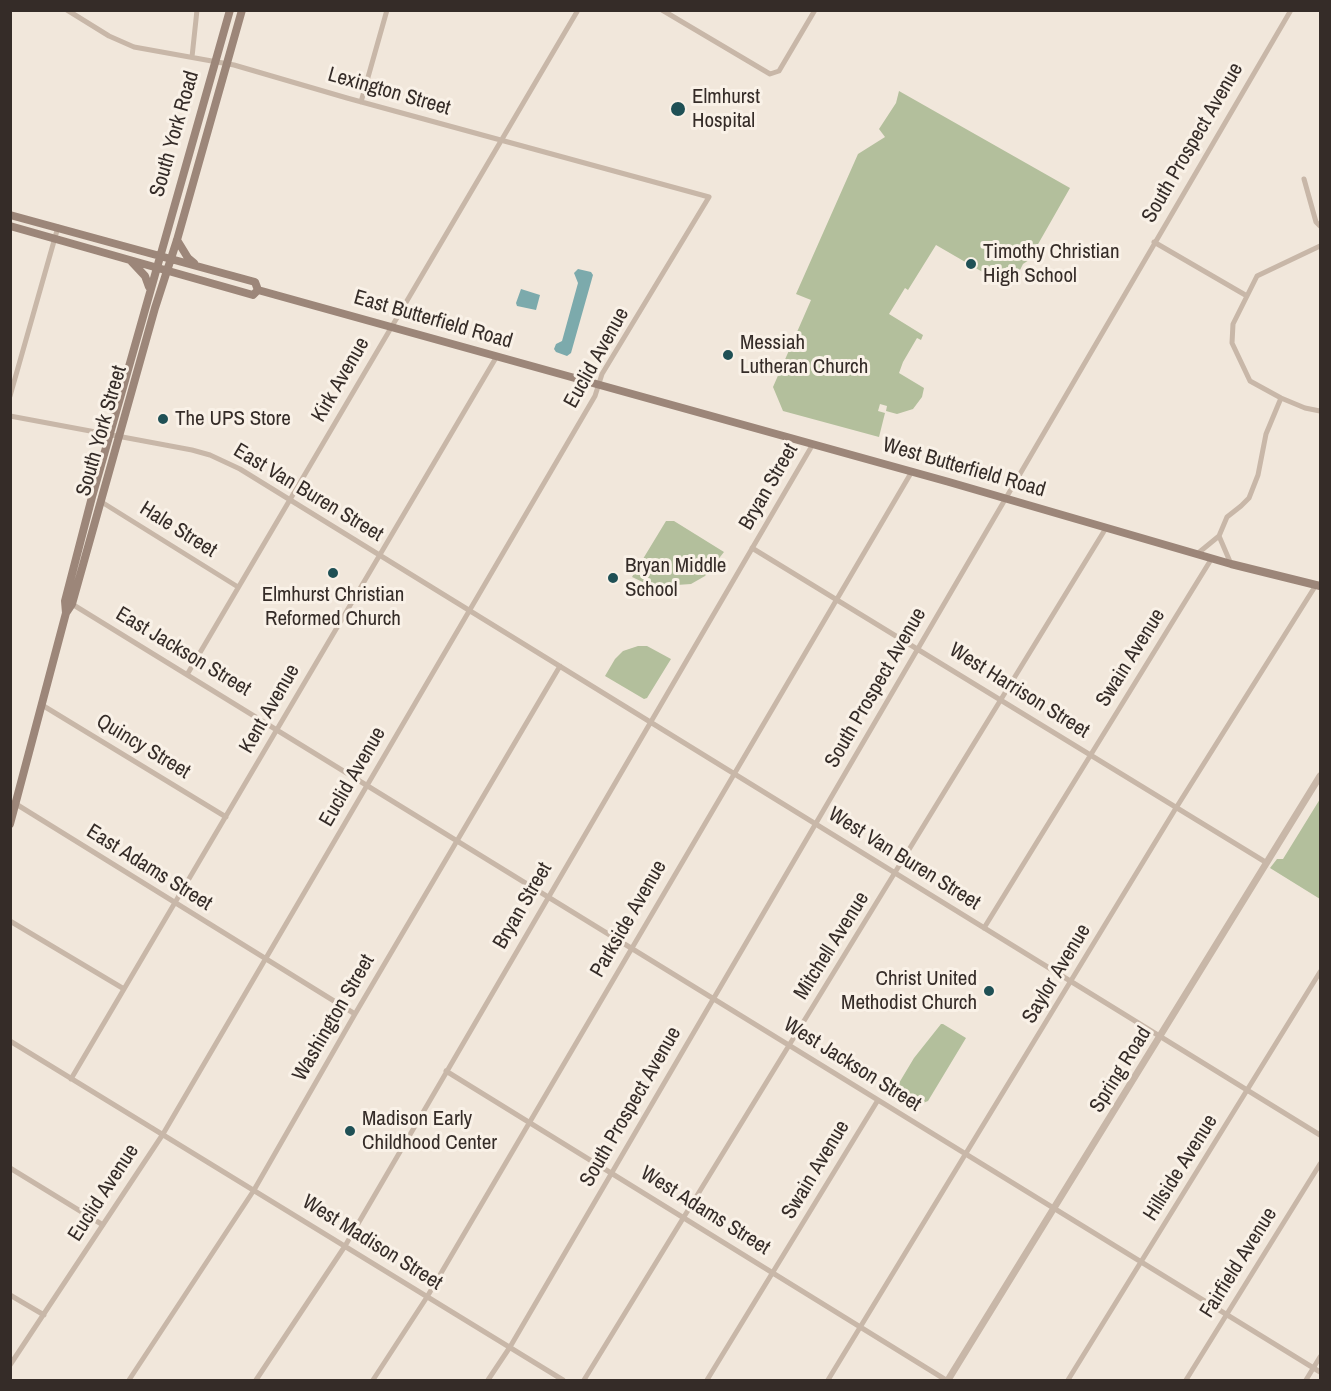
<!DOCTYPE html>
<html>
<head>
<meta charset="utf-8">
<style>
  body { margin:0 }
  #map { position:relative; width:1331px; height:1391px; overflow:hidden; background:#f1e7db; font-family:"Archivo Narrow",sans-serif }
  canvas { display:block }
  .frame { position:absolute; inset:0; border:12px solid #352c28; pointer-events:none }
</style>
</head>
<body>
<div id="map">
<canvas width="1331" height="1391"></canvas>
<div class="frame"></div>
</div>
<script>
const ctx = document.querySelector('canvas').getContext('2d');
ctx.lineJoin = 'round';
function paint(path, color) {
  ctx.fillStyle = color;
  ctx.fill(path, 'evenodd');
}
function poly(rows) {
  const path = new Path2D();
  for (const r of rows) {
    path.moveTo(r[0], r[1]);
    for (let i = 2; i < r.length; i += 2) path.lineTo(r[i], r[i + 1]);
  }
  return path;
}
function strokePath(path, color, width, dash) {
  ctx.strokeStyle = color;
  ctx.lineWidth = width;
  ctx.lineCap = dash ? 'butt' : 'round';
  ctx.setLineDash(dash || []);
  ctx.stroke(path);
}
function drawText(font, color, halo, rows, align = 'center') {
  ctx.font = font + ' "Archivo Narrow",sans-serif';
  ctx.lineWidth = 6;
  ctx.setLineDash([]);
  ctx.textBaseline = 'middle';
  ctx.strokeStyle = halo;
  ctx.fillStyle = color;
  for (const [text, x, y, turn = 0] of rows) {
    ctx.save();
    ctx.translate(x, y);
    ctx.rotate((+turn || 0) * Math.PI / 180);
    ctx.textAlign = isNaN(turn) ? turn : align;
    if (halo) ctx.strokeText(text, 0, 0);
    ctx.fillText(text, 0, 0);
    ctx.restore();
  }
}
paint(poly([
  [899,91,1070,188,1029,260,1023,264,1019,272,1015,270,1003,280,989,271,986,274,936,245,908,290,905,288,889,314,923,335,921,340,917,338,903,362,899,373,924,388,922,397,913,409,897,414,886,411,887,406,880,404,878,411,885,413,879,437,783,411,773,387,811,300,796,294,858,154,885,137,879,129,896,103],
  [666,521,674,521,724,552,705,576,691,584,662,586,647,584,632,577],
  [638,646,647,646,671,659,647,698,644,699,605,676,615,659,623,651],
  [1320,799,1320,899,1270,868,1277,859,1283,859],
  [941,1024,943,1024,966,1038,928,1101,923,1103,916,1097,906,1095,896,1088,914,1058]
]), '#b3bf9c');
paint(poly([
  [578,269,591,272,593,275,571,353,567,356,556,352,554,349,556,344,562,341,578,283,574,273],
  [521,289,540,295,536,310,517,306,516,303]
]), '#7caaac');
strokePath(poly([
  [662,10,770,74,779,71,815,10],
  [192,57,197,10],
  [361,102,387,10],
  [1304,179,1316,222,1320,226],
  [1154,242,1247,296],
  [1320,246,1257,276,1233,324,1232,343,1250,381,1281,398,1305,408,1320,411],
  [10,396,58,227],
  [10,416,192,450,210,455,240,469,1320,1135],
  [100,501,238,587],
  [1219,536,1231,564],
  [752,548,1267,863],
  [1197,554,1219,536,1227,517,1241,506,1249,498,1258,475,1266,434,1281,398],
  [72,604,1320,1372],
  [188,673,578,10],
  [42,705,226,817],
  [16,804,355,1014],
  [10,921,124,989],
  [984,928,1212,558],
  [10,1041,563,1380],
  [446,1071,946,1380],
  [71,1079,497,356],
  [10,1168,103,1225],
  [10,1295,44,1315],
  [10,1365,163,1134,595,396,602,374,709,197,347,98,234,65,134,47,109,36,67,10],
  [129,1380,254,1190,355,1014,560,666],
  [256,1380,345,1246,813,444],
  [373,1380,427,1297,911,473],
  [488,1380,510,1347,1291,10],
  [584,1380,1106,528],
  [707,1380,878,1100],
  [828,1380,1176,808,1316,585],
  [1068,1380,1320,972],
  [1186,1380,1320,1164],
  [1306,1380,1320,1357]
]), '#c8b7a8', 5);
strokePath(poly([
  [948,1380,1320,776]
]), '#c8b7a8', 7);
strokePath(poly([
  [10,215,255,282,258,290],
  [10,226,253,295,258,290,949,482,1231,564,1320,586],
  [177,240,188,258,194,263],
  [131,261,145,276,149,287],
  [66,613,65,601,92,497,230,10],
  [10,824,66,613,72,604,155,308,177,240,242,10]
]), '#9c8679', 8);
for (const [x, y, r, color] of [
  [678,109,8,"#1f5055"],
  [971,264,6,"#1f5055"],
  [728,355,6,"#1f5055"],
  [163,419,6,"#1f5055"],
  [333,573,6,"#1f5055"],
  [613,578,6,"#1f5055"],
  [989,991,6,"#1f5055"],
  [350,1131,6,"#1f5055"]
]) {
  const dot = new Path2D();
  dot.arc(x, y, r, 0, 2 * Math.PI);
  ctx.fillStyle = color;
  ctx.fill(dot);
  strokePath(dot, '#f9f1e7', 2);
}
drawText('21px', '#352c28', '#f9f1e7', [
  ["Lexington Street",389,92,16],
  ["South York Road",175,134,-74],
  ["South Prospect Avenue",1193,143,-60],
  ["East Butterfield Road",433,320,16],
  ["Euclid Avenue",597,358,-61],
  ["Kirk Avenue",341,380,-60],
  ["South York Street",102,431,-74],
  ["West Butterfield Road",964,468,16],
  ["Bryan Street",769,487,-60],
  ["East Van Buren Street",308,493,31],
  ["Hale Street",178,530,32],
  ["East Jackson Street",183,652,31],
  ["Swain Avenue",1131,658,-58],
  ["South Prospect Avenue",876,688,-60],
  ["West Harrison Street",1019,691,32],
  ["Kent Avenue",270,709,-60],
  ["Quincy Street",143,747,31],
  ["Euclid Avenue",353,777,-60],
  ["West Van Buren Street",904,859,32],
  ["East Adams Street",149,868,32],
  ["Bryan Street",523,906,-60],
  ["Parkside Avenue",629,919,-60],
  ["Mitchell Avenue",832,946,-58],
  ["Saylor Avenue",1057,974,-59],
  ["Washington Street",334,1018,-60],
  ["West Jackson Street",852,1065,32],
  ["Spring Road",1121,1070,-58],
  ["South Prospect Avenue",631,1107,-60],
  ["Hillside Avenue",1181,1168,-58],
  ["Swain Avenue",816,1170,-59],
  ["Euclid Avenue",104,1193,-57],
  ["West Adams Street",705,1211,32],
  ["West Madison Street",372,1243,32],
  ["Fairfield Avenue",1239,1263,-58]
]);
drawText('21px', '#352c28', '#f9f1e7', [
  ["Elmhurst",692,97],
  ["Hospital",692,121],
  ["Timothy Christian",983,252],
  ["High School",983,276],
  ["Messiah",740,343],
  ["Lutheran Church",740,367],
  ["The UPS Store",175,419],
  ["Bryan Middle",625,566],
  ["School",625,590],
  ["Elmhurst Christian",333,595,"center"],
  ["Reformed Church",333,619,"center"],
  ["Christ United",977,979,"right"],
  ["Methodist Church",977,1003,"right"],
  ["Madison Early",362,1119],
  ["Childhood Center",362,1143]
], 'left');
</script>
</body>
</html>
